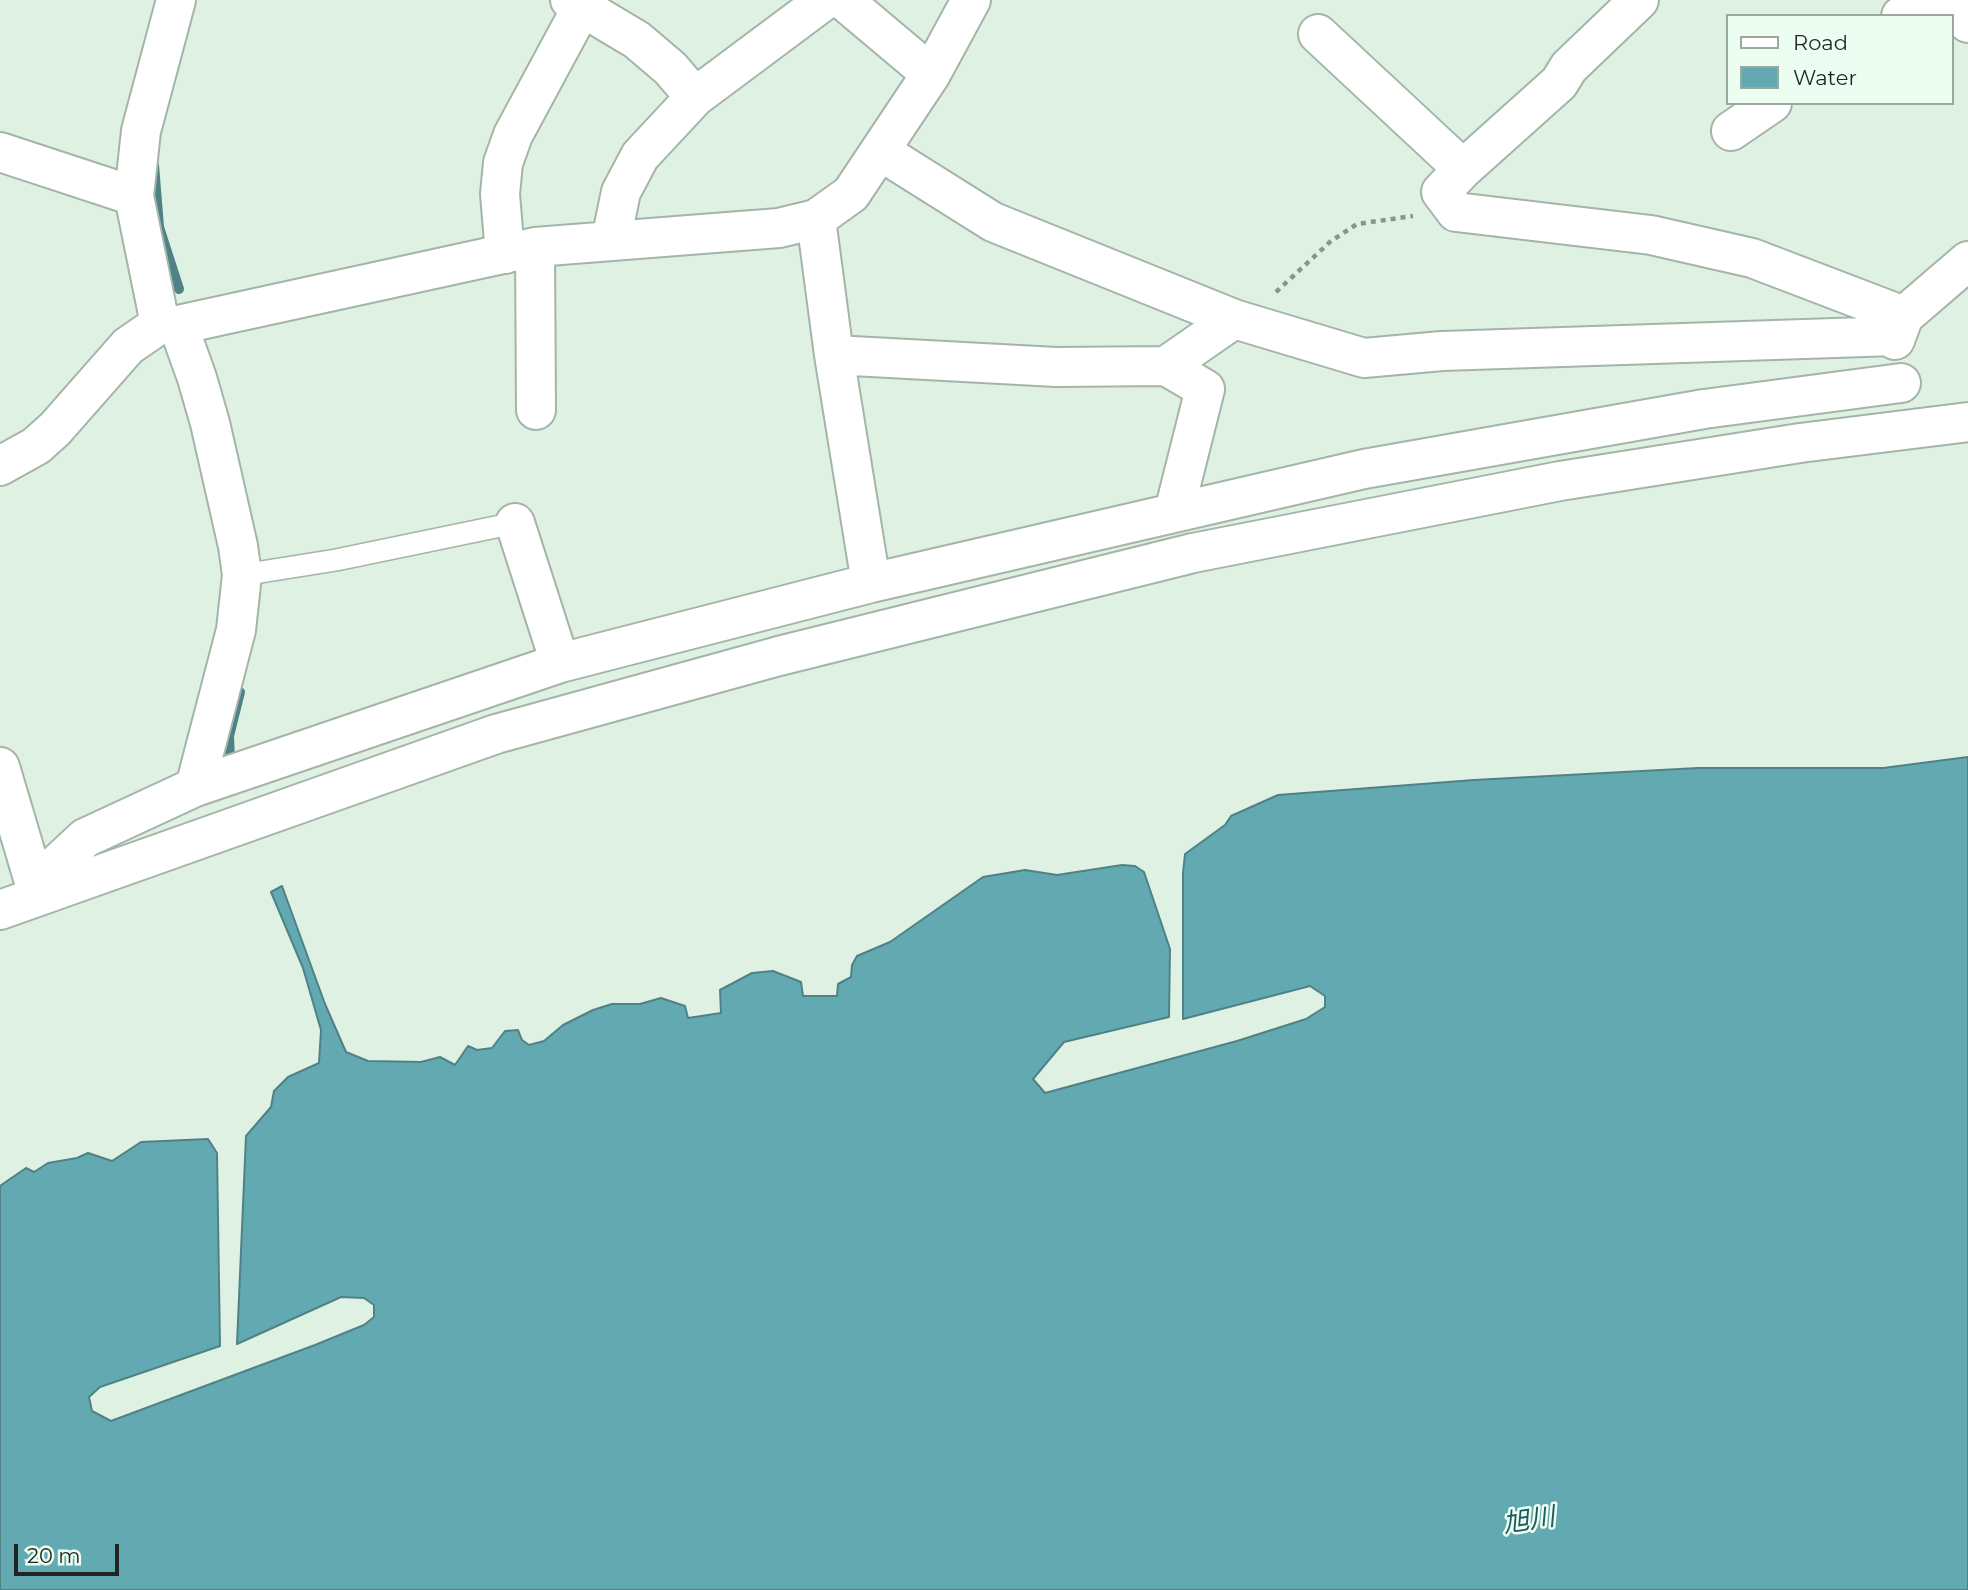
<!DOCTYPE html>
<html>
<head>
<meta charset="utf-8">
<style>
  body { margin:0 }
  #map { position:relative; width:1968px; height:1590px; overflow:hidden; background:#dff1e3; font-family:Montserrat,sans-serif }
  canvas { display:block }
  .legend { position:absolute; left:1726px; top:14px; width:228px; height:91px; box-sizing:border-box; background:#ecfef1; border:2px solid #9aa89e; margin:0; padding:9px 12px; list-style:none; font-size:21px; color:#1f2621 }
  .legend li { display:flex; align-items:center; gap:14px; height:35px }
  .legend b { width:35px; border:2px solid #9aa89e }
  .scale { position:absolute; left:14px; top:1544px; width:105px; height:32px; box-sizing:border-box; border:4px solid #1f2621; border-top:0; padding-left:9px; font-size:21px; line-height:24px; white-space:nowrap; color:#1f2621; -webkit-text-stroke:5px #ecfef1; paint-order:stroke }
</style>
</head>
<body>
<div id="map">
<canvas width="1968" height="1590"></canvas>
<ul class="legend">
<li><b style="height:9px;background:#fff"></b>Road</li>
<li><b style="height:19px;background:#63a9b2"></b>Water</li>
</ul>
<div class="scale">20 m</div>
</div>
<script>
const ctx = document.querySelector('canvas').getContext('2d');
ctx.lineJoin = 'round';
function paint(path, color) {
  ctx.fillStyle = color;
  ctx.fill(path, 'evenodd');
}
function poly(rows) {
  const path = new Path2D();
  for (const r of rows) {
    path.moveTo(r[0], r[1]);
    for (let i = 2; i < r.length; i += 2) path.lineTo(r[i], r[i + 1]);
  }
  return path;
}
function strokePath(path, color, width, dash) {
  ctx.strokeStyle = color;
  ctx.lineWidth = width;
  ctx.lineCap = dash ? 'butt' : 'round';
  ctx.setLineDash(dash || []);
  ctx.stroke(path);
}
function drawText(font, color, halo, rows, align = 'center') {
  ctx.font = font + ' Montserrat,"Noto Sans JP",sans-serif';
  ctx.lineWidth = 5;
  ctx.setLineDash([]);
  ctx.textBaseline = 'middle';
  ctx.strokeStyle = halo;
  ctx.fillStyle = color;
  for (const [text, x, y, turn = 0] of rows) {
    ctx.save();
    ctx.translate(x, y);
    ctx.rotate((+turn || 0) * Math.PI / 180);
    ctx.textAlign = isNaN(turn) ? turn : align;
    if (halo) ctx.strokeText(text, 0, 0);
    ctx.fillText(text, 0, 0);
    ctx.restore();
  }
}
const water = poly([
  [1968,757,1968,1590,0,1590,0,1186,26,1168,34,1172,48,1163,77,1158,88,1153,112,1161,141,1142,208,1139,217,1153,220,1346,100,1387,89,1397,92,1411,111,1421,315,1345,364,1325,374,1317,374,1305,364,1298,341,1297,237,1344,246,1136,271,1107,274,1091,288,1077,319,1063,321,1030,303,968,271,892,282,886,325,1004,346,1052,368,1061,421,1062,440,1057,455,1065,468,1046,477,1050,492,1048,505,1031,518,1030,522,1040,529,1045,544,1041,563,1025,593,1010,612,1004,640,1004,661,998,685,1006,688,1018,721,1013,720,990,752,973,773,971,801,982,803,996,837,996,838,984,851,977,852,965,857,956,890,942,983,877,1025,870,1057,875,1122,865,1135,866,1144,872,1170,949,1169,1017,1064,1042,1033,1079,1045,1093,1237,1041,1306,1019,1325,1007,1325,996,1310,986,1183,1019,1183,873,1185,854,1225,825,1231,816,1278,795,1474,780,1698,768,1883,768,1968,757]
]);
paint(water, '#63a9b2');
strokePath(water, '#4f8286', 2);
strokePath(poly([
  [154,165,159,227,179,289],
  [230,762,229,736,240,692]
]), '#4f8286', 10);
const lane = poly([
  [242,575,336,560,515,523]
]);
const street = poly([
  [570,0,637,40,670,68,695,97],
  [843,0,931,74],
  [1639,0,1569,67,1559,83,1463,169,1441,192,1456,212,1651,235,1752,258,1904,316],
  [1950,0,1968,23],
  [1901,16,1924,0],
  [1318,34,1463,169],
  [1731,131,1772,103],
  [880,151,993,222,1234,319,1364,358,1442,351,1895,336],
  [0,152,134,196],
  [816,219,834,355,871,583],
  [611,240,621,192,640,156,695,97,825,0],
  [535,247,536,410],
  [505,254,500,194,503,163,513,135,582,7],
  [160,324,134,196,141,131,176,0],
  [178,325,197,378,210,423,238,546,242,575,236,630,195,787],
  [1895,340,1904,316,1968,261],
  [834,355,1056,367,1166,366,1234,319],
  [1166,366,1205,389,1174,512],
  [0,466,36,446,55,429,128,346,160,324,178,325,535,247,779,228,816,219,851,194,931,74,971,0],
  [515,523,560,663],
  [38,895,56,865,85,838,195,787,560,663,871,583,1364,469,1704,409,1901,383],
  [0,910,496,734,779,656,1193,553,1560,481,1800,443,1968,422]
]);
const secondary = poly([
  [0,767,38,895]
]);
strokePath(lane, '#a4b5a8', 24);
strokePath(street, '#a4b5a8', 42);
strokePath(secondary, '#a4b5a8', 42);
strokePath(poly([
  [1276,292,1331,241,1357,224,1413,216]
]), '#88958b', 4.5, [5, 5]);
strokePath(lane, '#fff', 21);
strokePath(street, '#fff', 38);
strokePath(secondary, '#fff', 38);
drawText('italic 26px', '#1f5a61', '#ecfef1', [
  ["旭川",1529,1521,-9]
]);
</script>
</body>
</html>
